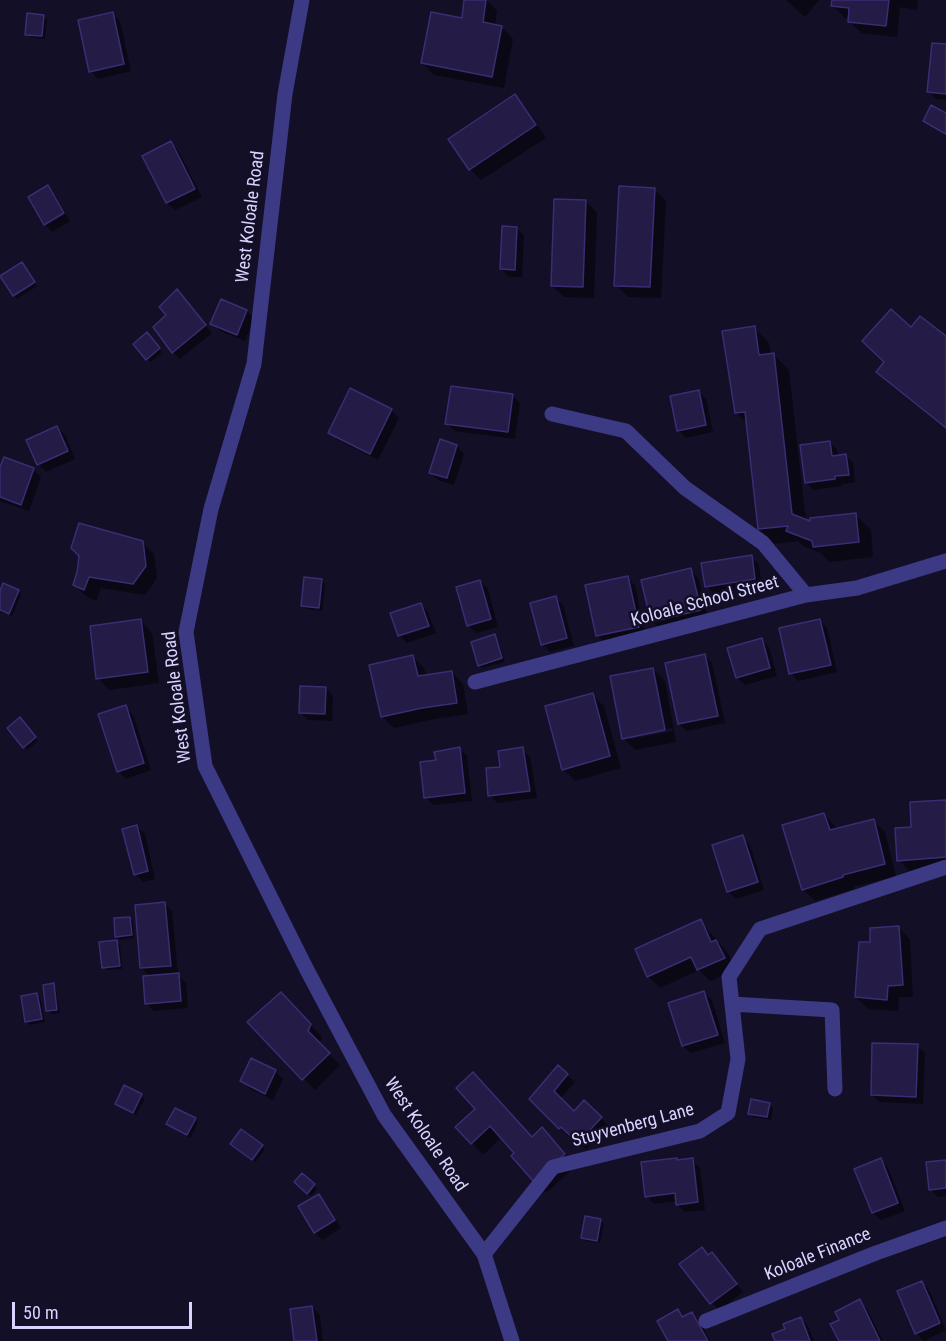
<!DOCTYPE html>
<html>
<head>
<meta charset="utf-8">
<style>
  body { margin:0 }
  #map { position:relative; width:946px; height:1341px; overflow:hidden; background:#130f26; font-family:"Roboto Condensed",sans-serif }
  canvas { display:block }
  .scale { position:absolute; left:12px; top:1302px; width:180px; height:27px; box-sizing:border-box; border:3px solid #d9d4ff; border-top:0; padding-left:8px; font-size:18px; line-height:21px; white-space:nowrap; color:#d9d4ff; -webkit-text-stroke:4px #130f26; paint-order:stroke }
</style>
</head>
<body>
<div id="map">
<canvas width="946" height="1341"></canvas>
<div class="scale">50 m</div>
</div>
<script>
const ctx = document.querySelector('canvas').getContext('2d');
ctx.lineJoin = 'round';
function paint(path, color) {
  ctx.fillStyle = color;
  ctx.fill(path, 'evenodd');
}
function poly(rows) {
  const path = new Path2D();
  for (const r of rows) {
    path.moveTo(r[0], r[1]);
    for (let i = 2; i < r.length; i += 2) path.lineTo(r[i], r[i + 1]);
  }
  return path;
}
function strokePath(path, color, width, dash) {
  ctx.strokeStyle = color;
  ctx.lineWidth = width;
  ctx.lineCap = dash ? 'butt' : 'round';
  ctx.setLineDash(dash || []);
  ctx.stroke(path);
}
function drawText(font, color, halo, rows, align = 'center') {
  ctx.font = font + ' "Roboto Condensed",sans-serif';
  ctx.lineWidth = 5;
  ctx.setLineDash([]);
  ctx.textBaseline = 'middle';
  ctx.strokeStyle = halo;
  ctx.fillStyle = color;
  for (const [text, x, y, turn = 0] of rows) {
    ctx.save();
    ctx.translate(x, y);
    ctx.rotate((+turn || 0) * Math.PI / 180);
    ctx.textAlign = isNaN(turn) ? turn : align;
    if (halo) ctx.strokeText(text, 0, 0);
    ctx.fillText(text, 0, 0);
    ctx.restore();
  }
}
paint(poly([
  [465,0,486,0,497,11,495,26,501,27,513,39,504,88,434,75,423,63,463,20],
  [786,0,819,0,805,17],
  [833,0,918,0,917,10,900,7,897,37,861,33,850,22,850,18,845,18,833,6],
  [112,14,120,21,131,71,98,79,91,71],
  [43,16,47,20,45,39,30,37,27,34],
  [946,46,946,100,936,99,928,91],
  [515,96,526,108,546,138,481,180,470,169],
  [171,143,178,150,202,197,175,210,167,203,144,156],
  [48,187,55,195,70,221,52,232,45,224],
  [654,189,666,201,661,298,628,297,616,285],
  [586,201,597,213,594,298,564,297,552,286],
  [517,228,524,236,522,277,509,277,501,269],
  [22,264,37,286,17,299,14,295],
  [177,291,212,333,180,359,173,352,168,315],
  [222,300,247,311,254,319,245,341,220,331,212,323],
  [754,328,769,343,771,355,774,355,789,370,806,521,811,523,855,514,871,530,873,557,829,562,821,553,803,546,798,541,775,544,759,529,748,424,736,413],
  [911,329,946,338,946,429,893,387,878,372],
  [150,338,162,352,151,362,147,359],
  [698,391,706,399,713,432,686,438,678,430],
  [512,395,520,403,515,439,455,431,447,424],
  [391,410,399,418,378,460,338,440,330,433],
  [57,428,65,435,75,459,46,472,38,464],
  [830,442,837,450,838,456,845,455,853,463,855,482,842,484,842,486,814,490,806,483],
  [457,446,464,454,454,485,438,480,431,473],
  [33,470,41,477,29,511,0,501,0,472],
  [142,542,154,554,157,578,145,595,101,588,96,601,86,596,74,585],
  [751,557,759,565,762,586,714,593,706,586],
  [691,570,698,578,708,617,660,629,652,621],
  [627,578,635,585,645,635,605,643,597,635],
  [322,581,325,584,322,611,306,609,302,606],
  [480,581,488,589,498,627,476,633,468,625],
  [18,591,21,595,12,616,0,612,0,595],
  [555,598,563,605,574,646,550,652,543,644],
  [421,605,428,612,436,633,407,643,399,635],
  [820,620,827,628,837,672,798,681,791,673],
  [141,621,152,633,159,683,109,690,98,678],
  [495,636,498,640,505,662,482,668,479,665],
  [761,639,769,647,777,676,745,685,737,678],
  [705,656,712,663,725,723,687,731,679,724],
  [413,657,424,668,426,676,452,672,463,684,468,714,434,719,394,728,382,716],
  [653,669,665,681,676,742,635,750,623,738],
  [672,728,673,731,630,739,630,736],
  [326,688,333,696,332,721,308,720,300,712],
  [592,695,604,706,621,768,575,781,563,769],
  [125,707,133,715,151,770,126,779,118,771],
  [23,722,38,741,27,750,9,728],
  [459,748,467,756,472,801,433,805,426,797,438,762],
  [522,749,530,757,537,798,497,803,490,795,502,768],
  [946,802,946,869,910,872,899,860,913,828],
  [824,814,835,826,837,830,873,821,885,832,896,876,854,887,854,889,815,901,803,889],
  [137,827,145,834,155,879,143,882,135,874],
  [742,837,750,845,764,890,736,899,728,891],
  [165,904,172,911,178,975,186,983,188,1008,154,1011,146,1003,151,977,141,968],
  [130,919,133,922,134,938,120,940,116,936],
  [700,921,728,953,735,970,710,981,699,970,660,988,648,976],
  [899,928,910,939,913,997,899,997,898,1011,868,1009,856,997],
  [116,942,120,945,122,969,107,970,104,967],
  [53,985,56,988,60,1013,51,1014,48,1011],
  [704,993,712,1000,725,1043,691,1053,683,1046,670,1003],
  [37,995,40,998,45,1022,30,1025,27,1022],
  [292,1006,322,1037,319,1044,340,1065,315,1090,249,1022],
  [917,1046,925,1053,923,1104,880,1102,872,1095],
  [252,1060,275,1071,283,1079,273,1100,250,1089,242,1081],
  [567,1075,575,1082,560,1099,574,1113,584,1102,608,1125,586,1150,569,1134,568,1136,531,1099],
  [125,1087,145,1099,136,1115,117,1104],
  [752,1101,770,1105,773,1108,771,1120,753,1117,749,1113],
  [477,1109,532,1139,553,1141,576,1166,546,1193,535,1181,516,1153,502,1137,483,1155,472,1143],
  [195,1120,198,1123,190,1138,168,1124],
  [262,1146,265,1149,256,1162,235,1148],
  [692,1160,700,1168,705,1210,685,1212,677,1204,677,1201,654,1204,647,1196,678,1162],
  [881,1160,888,1168,905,1211,881,1220,873,1213],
  [946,1162,946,1196,938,1197,930,1189],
  [303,1175,317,1189,311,1196,296,1182],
  [319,1196,326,1203,341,1228,322,1240,315,1232],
  [600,1220,604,1224,600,1243,586,1241,583,1237],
  [712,1254,743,1292,719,1311,681,1264],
  [922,1282,929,1290,946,1330,924,1341,916,1333],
  [859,1301,867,1309,883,1341,841,1341,841,1321],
  [312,1307,320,1315,323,1341,296,1341],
  [678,1311,684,1318,692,1314,700,1321,710,1341,670,1341],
  [801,1318,808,1326,814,1341,776,1341]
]), '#0007');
const building = poly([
  [464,0,486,0,483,22,502,26,492,77,421,63,431,12,462,18,464,0],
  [832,0,889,0,886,26,848,22,849,8,831,6,832,0],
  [113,12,124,64,89,72,78,20,113,12],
  [27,13,44,15,42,36,25,35,27,13],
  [932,43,946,44,946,94,927,92,932,43],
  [515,94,536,125,469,170,448,139,515,94],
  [931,105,946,113,946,134,923,121,931,105],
  [171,141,195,189,166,203,142,156,171,141],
  [48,185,64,213,44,225,28,197,48,185],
  [619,186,655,188,650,287,614,286,619,186],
  [554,199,586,200,583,287,551,286,554,199],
  [502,226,517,227,515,270,500,269,502,226],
  [22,262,35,282,13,296,0,276,22,262],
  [177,289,206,325,172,353,153,327,166,315,159,307,177,289],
  [221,299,247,310,237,335,210,324,221,299],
  [891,309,911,327,920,316,946,336,946,428,876,372,884,362,862,341,891,309],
  [755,326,759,355,774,353,792,514,810,521,810,518,856,513,859,542,813,547,812,541,786,531,788,526,758,529,745,412,735,413,722,331,755,326],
  [147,332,160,348,146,360,133,344,147,332],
  [451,386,513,394,508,432,445,424,451,386],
  [350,388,392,409,370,454,328,433,350,388],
  [699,390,706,425,677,431,670,396,699,390],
  [57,426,68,451,37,465,26,440,57,426],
  [440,439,457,445,447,478,429,473,440,439],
  [830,441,832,456,846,454,849,475,835,476,835,479,805,483,800,445,830,441],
  [4,457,34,468,21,505,0,497,0,467,4,457],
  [79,523,143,541,146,566,133,584,89,577,84,590,73,585,77,572,79,556,71,548,79,523],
  [752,555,755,579,705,587,701,563,752,555],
  [691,568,701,610,651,622,641,580,691,568],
  [628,576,639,627,596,636,585,585,628,576],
  [304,577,322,579,319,608,301,606,304,577],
  [480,580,491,619,467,626,456,587,480,580],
  [3,583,19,590,9,614,0,610,0,591,3,583],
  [556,596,567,638,541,645,530,603,556,596],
  [421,603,429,626,398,636,390,613,421,603],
  [141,619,148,672,96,679,90,626,141,619],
  [820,619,831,665,789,674,779,628,820,619],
  [495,634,502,658,478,666,471,642,495,634],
  [762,638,770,668,736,678,727,648,762,638],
  [705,654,718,716,678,724,665,663,705,654],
  [413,655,418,676,452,671,457,703,422,708,381,717,369,665,413,655],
  [653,668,665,730,622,739,610,676,653,668],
  [300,686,326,687,325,714,299,713,300,686],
  [593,693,610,756,562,770,545,706,593,693],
  [126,705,144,763,117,772,98,714,126,705],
  [20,717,36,737,23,748,7,728,20,717],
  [460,747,465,793,424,798,420,762,436,760,434,752,460,747],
  [523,747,530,791,488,796,486,768,500,767,498,751,523,747],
  [946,800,946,857,897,861,895,828,911,827,910,802,946,800],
  [824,813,830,830,874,819,885,864,843,875,843,877,802,890,782,825,824,813],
  [137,825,148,871,134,875,122,829,137,825],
  [743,835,758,882,727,892,712,845,743,835],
  [165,902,171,966,140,968,135,905,165,902],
  [130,917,132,935,115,937,114,918,130,917],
  [701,919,711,942,716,940,725,958,697,970,691,957,647,977,635,949,701,919],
  [899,926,903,985,888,986,887,1000,855,997,859,942,870,942,870,928,899,926],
  [117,940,120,966,102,968,99,942,117,940],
  [179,973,181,1001,145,1004,143,976,179,973],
  [54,983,57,1010,46,1011,43,985,54,983],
  [704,991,718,1035,682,1046,668,1003,704,991],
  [281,992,311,1024,308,1031,330,1053,302,1080,247,1022,281,992],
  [37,993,42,1019,25,1022,21,996,37,993],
  [872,1043,918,1044,916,1097,871,1095,872,1043],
  [251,1058,276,1070,265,1094,240,1081,251,1058],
  [558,1065,568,1074,554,1091,574,1111,584,1100,602,1117,578,1143,561,1127,559,1129,529,1099,558,1065],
  [473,1072,532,1137,542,1127,565,1154,534,1182,511,1156,514,1153,490,1126,471,1144,455,1127,475,1109,456,1088,473,1072],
  [124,1085,142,1094,133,1113,115,1104,124,1085],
  [751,1099,770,1103,767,1117,748,1114,751,1099],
  [175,1108,196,1118,187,1135,166,1124,175,1108],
  [241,1129,263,1145,252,1160,230,1144,241,1129],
  [677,1158,677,1160,693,1158,698,1202,676,1205,675,1193,645,1197,641,1162,677,1158],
  [881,1158,898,1203,872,1213,854,1169,881,1158],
  [946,1160,946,1188,929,1190,926,1162,946,1160],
  [302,1173,315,1184,307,1194,294,1182,302,1173],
  [319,1194,335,1220,314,1233,298,1206,319,1194],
  [585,1216,601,1219,597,1241,581,1238,585,1216],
  [702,1247,708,1255,712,1252,737,1284,710,1304,679,1264,702,1247],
  [922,1281,940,1323,915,1334,897,1291,922,1281],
  [860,1299,880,1341,839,1341,830,1324,839,1320,835,1312,860,1299],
  [312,1306,317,1341,294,1341,290,1309,312,1306],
  [678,1309,682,1317,692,1312,708,1341,668,1341,657,1321,678,1309],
  [801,1317,810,1341,775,1341,772,1334,785,1329,783,1324,801,1317]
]);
paint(building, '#241b47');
strokePath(building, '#3b2d73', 1.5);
strokePath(poly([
  [302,0,285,94,254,364,211,509,186,632,205,766,307,970,384,1115,484,1254,512,1341],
  [552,414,626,431,685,488,763,543,806,595],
  [475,682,806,595,857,588,946,561],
  [732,1004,832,1010,835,1089],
  [484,1254,553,1167,700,1131,728,1113,738,1059,729,977,760,929,946,867],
  [706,1321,876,1253,946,1228]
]), '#3d3a85', 15);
drawText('18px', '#d9d4ff', '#130f26', [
  ["West Koloale Road",251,217,-83],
  ["Koloale School Street",705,602,-15],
  ["West Koloale Road",178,697,-97],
  ["Stuyvenberg Lane",633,1126,-15],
  ["West Koloale Road",425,1135,56],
  ["Koloale Finance",818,1255,-22]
]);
</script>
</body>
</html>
